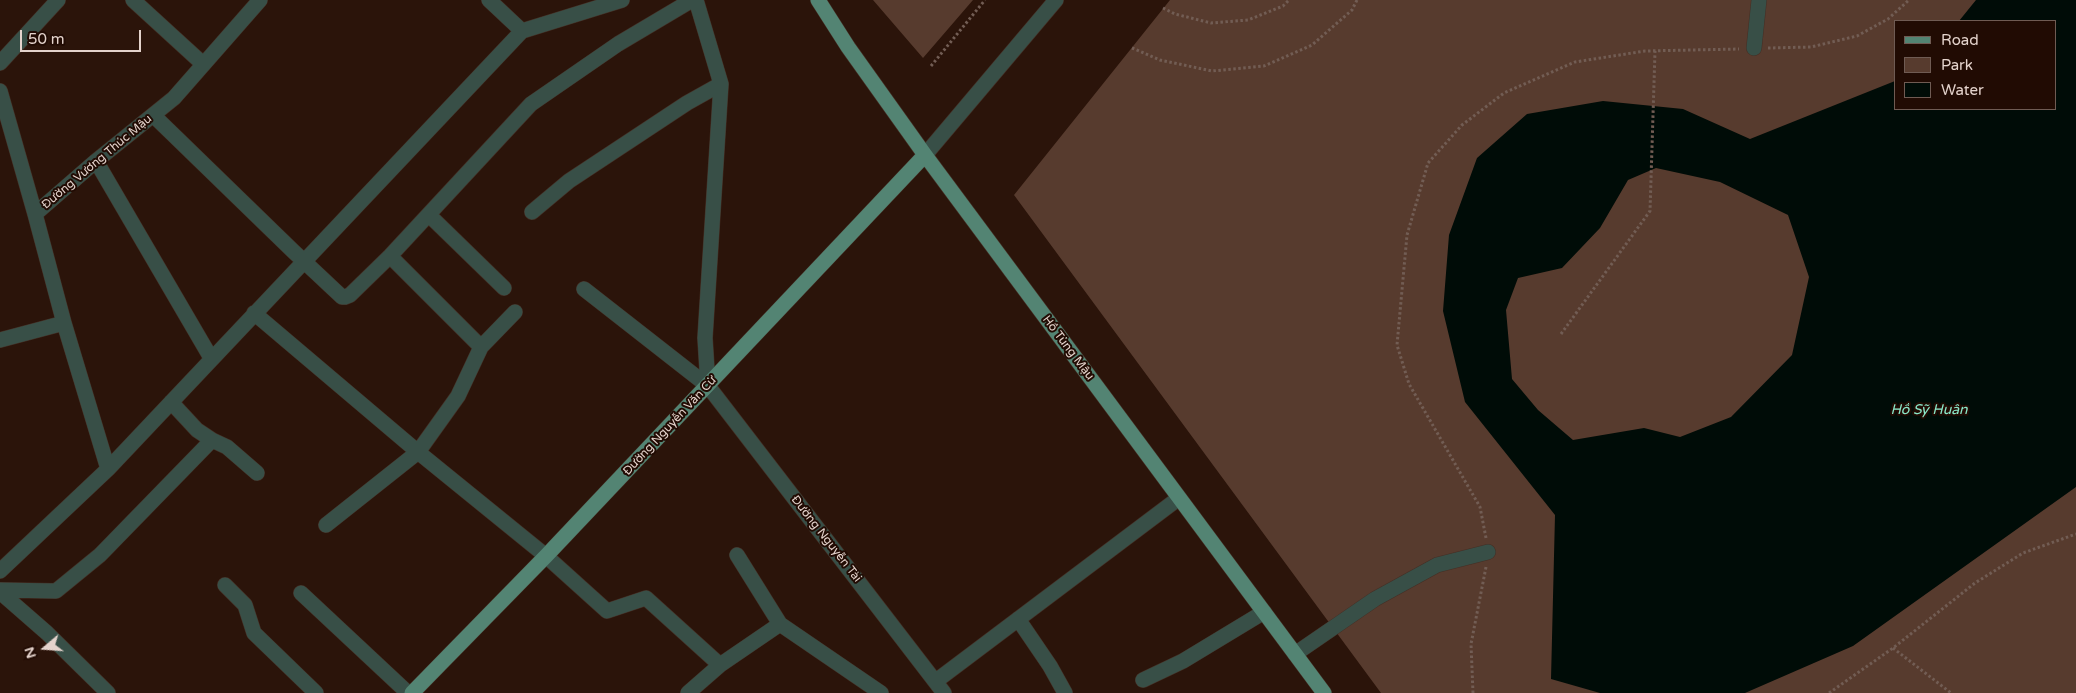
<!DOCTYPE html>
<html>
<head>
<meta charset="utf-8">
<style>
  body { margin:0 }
  #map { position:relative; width:2076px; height:693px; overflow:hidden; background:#2b140a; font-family:"Varela Round",sans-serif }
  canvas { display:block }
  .legend { position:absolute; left:1894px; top:20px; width:162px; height:90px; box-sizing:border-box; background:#210b03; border:1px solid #6f5b53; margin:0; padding:6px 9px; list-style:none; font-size:15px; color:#e4d3cc }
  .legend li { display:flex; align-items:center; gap:10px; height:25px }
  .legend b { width:25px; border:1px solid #6f5b53 }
  .north { position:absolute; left:20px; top:623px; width:50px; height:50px; -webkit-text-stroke:4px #210b03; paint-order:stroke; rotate:252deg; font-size:14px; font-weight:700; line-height:20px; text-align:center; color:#e4d3cc }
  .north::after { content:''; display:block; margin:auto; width:18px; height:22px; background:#e4d3cc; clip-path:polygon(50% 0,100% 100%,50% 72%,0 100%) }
  .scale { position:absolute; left:20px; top:30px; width:121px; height:22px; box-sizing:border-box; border:2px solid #e4d3cc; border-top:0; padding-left:6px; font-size:15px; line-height:18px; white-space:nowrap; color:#e4d3cc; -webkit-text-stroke:4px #210b03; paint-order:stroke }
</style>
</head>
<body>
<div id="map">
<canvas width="2076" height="693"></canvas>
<ul class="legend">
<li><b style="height:6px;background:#538473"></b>Road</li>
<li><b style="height:14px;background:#573b2e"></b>Park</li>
<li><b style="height:14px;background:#000c07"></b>Water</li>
</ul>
<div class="north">N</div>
<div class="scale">50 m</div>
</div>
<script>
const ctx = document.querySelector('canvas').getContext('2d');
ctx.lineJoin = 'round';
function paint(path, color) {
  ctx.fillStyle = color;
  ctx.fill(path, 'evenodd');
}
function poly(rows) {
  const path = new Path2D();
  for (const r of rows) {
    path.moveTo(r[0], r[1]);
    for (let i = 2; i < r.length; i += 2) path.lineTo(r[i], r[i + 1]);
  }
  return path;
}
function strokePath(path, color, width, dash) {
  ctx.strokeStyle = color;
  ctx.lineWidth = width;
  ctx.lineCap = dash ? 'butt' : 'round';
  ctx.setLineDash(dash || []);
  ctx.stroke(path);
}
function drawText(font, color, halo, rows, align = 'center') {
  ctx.font = font + ' "Varela Round",sans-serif';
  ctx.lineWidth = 4;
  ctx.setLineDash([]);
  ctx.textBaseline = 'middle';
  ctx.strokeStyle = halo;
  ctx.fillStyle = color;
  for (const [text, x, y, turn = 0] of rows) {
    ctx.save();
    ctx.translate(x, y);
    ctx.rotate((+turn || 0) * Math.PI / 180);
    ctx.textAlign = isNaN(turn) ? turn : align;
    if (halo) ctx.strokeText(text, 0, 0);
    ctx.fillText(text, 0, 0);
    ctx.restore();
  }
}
paint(poly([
  [873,0,973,0,923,58],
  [1170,0,2076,0,2076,693,1381,693,1014,195],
  [1895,21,2055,21,2055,109,1895,109]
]), '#573b2e');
paint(poly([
  [1976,0,2076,0,2076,487,1853,646,1745,693,1600,693,1551,679,1555,515,1465,402,1443,311,1449,235,1477,158,1527,114,1603,101,1683,109,1750,139,1895,81,1895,109,2055,109,2055,21,1959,21],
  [1656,168,1720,182,1788,215,1809,277,1792,355,1731,417,1680,437,1644,428,1573,440,1538,410,1512,379,1506,310,1518,278,1562,268,1600,228,1628,180]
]), '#000c07');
const minor = poly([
  [133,0,203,64],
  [489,0,522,31],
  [696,0,721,84,705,338,708,386],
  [1754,48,1759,0],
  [0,63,58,0],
  [0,91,35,214],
  [153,115,293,251,342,297,345,297,350,295,390,256,531,104,618,44,692,0],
  [925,155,1056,0],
  [96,161,211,358],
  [532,212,569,181,687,103,721,84],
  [429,215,504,288],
  [390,256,481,347],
  [584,289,708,386,944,693],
  [254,313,418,452,546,556,607,611,646,598,720,665],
  [64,323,108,469],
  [0,340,64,323,35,214,96,161,174,98,260,0],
  [212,440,227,447,257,473],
  [326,525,418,452,458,396,481,347,515,312],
  [737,555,780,624],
  [0,571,108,469,522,31,622,0],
  [225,585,245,605,254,633,316,693],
  [0,590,56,591,100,555,212,440,197,430,171,402],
  [0,592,47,633,108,693],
  [301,593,408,693],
  [1018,619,1050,666,1065,693],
  [1295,654,1375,599,1437,565,1488,552],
  [1143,680,1183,661,1264,612],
  [936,681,1179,498],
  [688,693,720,665,780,624,881,693]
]);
const major = poly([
  [818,0,848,47,925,155,1324,693],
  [412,693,546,556,925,155]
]);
strokePath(minor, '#452f25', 16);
strokePath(major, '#452f25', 16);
strokePath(poly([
  [1163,8,1175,14,1211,23,1248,20,1283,6,1289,0],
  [1132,48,1160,60,1212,71,1264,66,1312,45,1352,10,1357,0],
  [1768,48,1811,47,1857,36,1888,19,1909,0],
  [931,66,985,0],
  [1561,334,1650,211,1655,51],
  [1486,538,1480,507,1409,384,1397,345,1407,235,1428,163,1462,125,1504,93,1575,62,1645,51,1739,49],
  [1893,648,1951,693],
  [1473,693,1471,644,1486,567],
  [1829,693,1893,648,1975,583,2023,553,2076,534]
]), '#725d54', 3, [2.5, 2.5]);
strokePath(minor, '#384f47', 15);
strokePath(major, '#538473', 15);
drawText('12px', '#e4d3cc', '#210b03', [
  ["Đường Vương Thúc Mậu",97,162,-40],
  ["Hồ Tùng Mậu",1068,348,53],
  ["Đường Nguyễn Văn Cừ",670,426,-47],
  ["Đường Nguyễn Tài",826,539,52]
]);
drawText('italic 14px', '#8be9ca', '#210b03', [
  ["Hồ Sỹ Huân",1929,410]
]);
</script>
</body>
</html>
